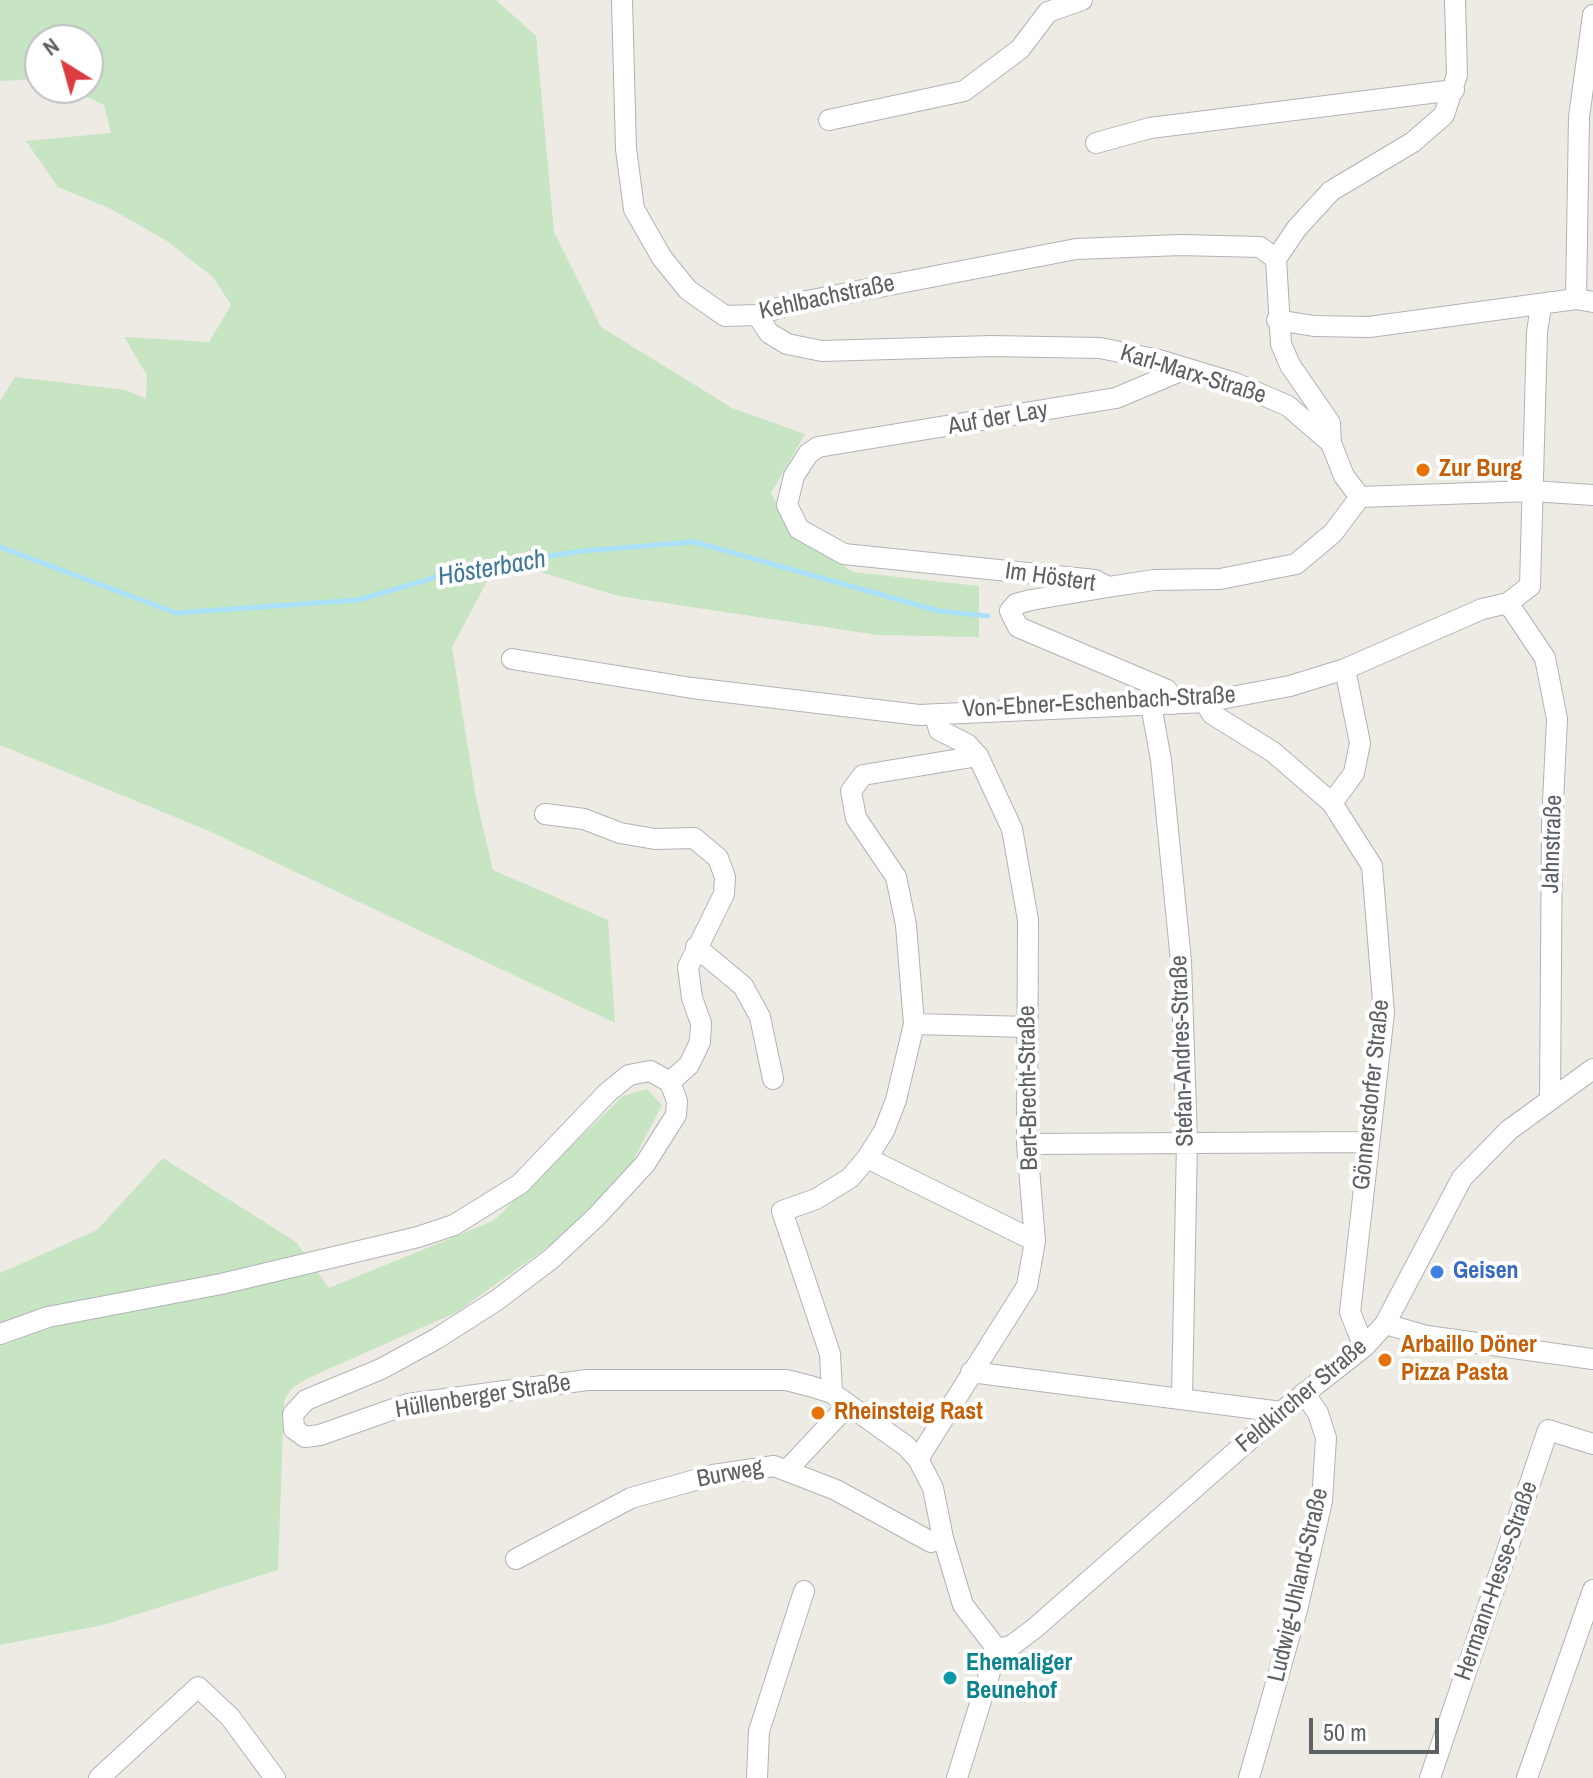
<!DOCTYPE html>
<html>
<head>
<meta charset="utf-8">
<style>
  body { margin:0 }
  #map { position:relative; width:1593px; height:1778px; overflow:hidden; background:#eeebe5; font-family:"Archivo Narrow",sans-serif }
  canvas { display:block }
  .north { position:absolute; left:24px; top:24px; width:80px; height:80px; box-sizing:border-box; background:#fff; border:2px solid #bec0c1; border-radius:50%; rotate:323deg; font-size:22px; font-weight:700; line-height:32px; text-align:center; color:#5d6164 }
  .north::after { content:''; display:block; margin:auto; width:28px; height:36px; background:#dd3b42; clip-path:polygon(50% 0,100% 100%,50% 72%,0 100%) }
  .scale { position:absolute; left:1309px; top:1718px; width:130px; height:36px; box-sizing:border-box; border:4px solid #5d6164; border-top:0; padding-left:10px; font-size:24px; line-height:28px; white-space:nowrap; color:#5d6164; -webkit-text-stroke:6px #fff; paint-order:stroke }
</style>
</head>
<body>
<div id="map">
<canvas width="1593" height="1778"></canvas>
<div class="north">N</div>
<div class="scale">50 m</div>
</div>
<script>
const ctx = document.querySelector('canvas').getContext('2d');
ctx.lineJoin = 'round';
function paint(path, color) {
  ctx.fillStyle = color;
  ctx.fill(path, 'evenodd');
}
function poly(rows) {
  const path = new Path2D();
  for (const r of rows) {
    path.moveTo(r[0], r[1]);
    for (let i = 2; i < r.length; i += 2) path.lineTo(r[i], r[i + 1]);
  }
  return path;
}
function strokePath(path, color, width, dash) {
  ctx.strokeStyle = color;
  ctx.lineWidth = width;
  ctx.lineCap = dash ? 'butt' : 'round';
  ctx.setLineDash(dash || []);
  ctx.stroke(path);
}
function drawText(font, color, halo, rows, align = 'center') {
  ctx.font = font + ' "Archivo Narrow",sans-serif';
  ctx.lineWidth = 8;
  ctx.setLineDash([]);
  ctx.textBaseline = 'middle';
  ctx.strokeStyle = halo;
  ctx.fillStyle = color;
  for (const [text, x, y, turn = 0] of rows) {
    ctx.save();
    ctx.translate(x, y);
    ctx.rotate((+turn || 0) * Math.PI / 180);
    ctx.textAlign = isNaN(turn) ? turn : align;
    if (halo) ctx.strokeText(text, 0, 0);
    ctx.fillText(text, 0, 0);
    ctx.restore();
  }
}
paint(poly([
  [0,0,496,0,536,36,554,232,601,327,732,408,805,434,771,493,790,531,853,572,979,586,979,637,878,635,618,596,499,559,452,647,476,798,493,870,608,920,615,1023,209,831,0,745,0,401,15,377,126,390,146,399,147,375,124,337,209,342,231,305,213,277,167,241,111,209,58,187,26,141,111,133,104,105,67,88,88,88,88,40,40,40,40,79,0,81],
  [647,1089,662,1105,628,1170,563,1236,457,1312,306,1379,291,1389,284,1401,278,1570,103,1625,0,1645,0,1273,97,1230,163,1158,296,1242,329,1288,493,1221,623,1096]
]), '#c7e4c3');
strokePath(poly([
  [0,547,176,613,358,600,464,569,582,551,694,542,939,611,988,616]
]), '#aae0f9', 5);
const minor = poly([
  [622,0,626,149,634,209,662,258,688,290,725,316,757,315,791,304,1076,249,1181,245,1260,247,1276,259],
  [829,120,964,91,1020,49,1048,12,1082,0],
  [1096,143,1150,128,1454,90],
  [1576,299,1579,117,1593,15],
  [757,315,769,333,787,344,822,351,991,346,1100,348,1159,360,1235,383,1288,406,1331,443,1344,476,1360,497,1532,491,1593,495],
  [1277,320,1314,326,1369,327,1576,299,1593,302],
  [1331,443,1330,423,1290,365,1281,344,1276,259,1297,228,1331,191,1413,142,1444,115,1457,75,1455,0],
  [1108,587,1095,580,844,554,799,529,787,505,794,476,808,454,818,447,1116,398,1185,369],
  [1508,603,1545,658,1557,719,1552,823,1550,1099],
  [512,659,692,688,919,715,1205,702,1290,686,1345,669,1482,609,1508,603,1530,586,1537,332,1541,306],
  [1205,702,1212,714,1273,752,1332,803,1372,866,1384,1013,1350,1312,1364,1347],
  [1173,704,1167,690,1018,627,1010,611,1016,604,1031,600,1108,587,1154,580,1220,579,1296,564,1333,533,1360,497],
  [1151,705,1161,760,1181,961,1187,1142,1182,1398],
  [1332,803,1354,773,1360,743,1345,669],
  [545,814,584,819,620,833,655,839,694,838,718,858,725,877,724,894,688,967,692,998,701,1023,700,1042,689,1065,670,1082],
  [696,947,743,986,760,1017,773,1079],
  [914,1024,1028,1027],
  [1027,1144,1367,1142],
  [867,1158,1035,1241],
  [1385,1324,1427,1336,1593,1359],
  [0,1334,48,1317,221,1284,418,1237,454,1225,520,1184,607,1093,629,1075,650,1071,670,1082,677,1101,676,1115,645,1164,596,1217,551,1259,497,1300,436,1339,381,1369,306,1400,293,1414,294,1429,305,1437,320,1435,408,1404,587,1380,786,1380,810,1386,832,1393,906,1446,918,1459,933,1488,943,1538,963,1605,997,1649],
  [971,1372,1281,1412],
  [832,1393,830,1354,782,1211,816,1199,850,1178,867,1158,884,1131,896,1100,914,1024,906,925,896,877,856,818,851,791,863,775,978,756],
  [918,1459,1027,1286,1035,1241,1027,1144,1028,920,1012,829,978,756,967,744,939,730,935,715],
  [788,1469,847,1406],
  [516,1559,631,1498,713,1475,774,1466,836,1490,931,1542,943,1538],
  [997,1649,1011,1646,1035,1628,1281,1412,1364,1347,1385,1324,1462,1178,1509,1130,1593,1069],
  [99,1778,198,1687,230,1717,275,1778],
  [757,1778,759,1731,804,1591],
  [957,1778,997,1649],
  [1249,1778,1298,1606,1322,1501,1326,1438,1318,1413,1304,1393],
  [1430,1778,1548,1430,1593,1444],
  [1527,1778,1593,1590]
]);
strokePath(minor, '#b0b3b6', 22);
strokePath(minor, '#fff', 20);
for (const [x, y, r, color] of [
  [1423,470,8,"#e8710a"],
  [1437,1272,8,"#3f7fe0"],
  [1385,1360,8,"#e8710a"],
  [818,1413,8,"#e8710a"],
  [950,1678,8,"#0f9aa8"]
]) {
  const dot = new Path2D();
  dot.arc(x, y, r, 0, 2 * Math.PI);
  ctx.fillStyle = color;
  ctx.fill(dot);
  strokePath(dot, '#fff', 3);
}
drawText('24px', '#5d6164', '#fff', [
  ["Kehlbachstraße",827,298,-12],
  ["Karl-Marx-Straße",1193,375,17],
  ["Auf der Lay",998,419,-10],
  ["Im Höstert",1050,578,8],
  ["Von-Ebner-Eschenbach-Straße",1099,703,-3],
  ["Jahnstraße",1553,844,-88],
  ["Stefan-Andres-Straße",1183,1051,-92],
  ["Bert-Brecht-Straße",1029,1088,-91],
  ["Gönnersdorfer Straße",1372,1095,-84],
  ["Feldkircher Straße",1302,1396,-40],
  ["Hüllenberger Straße",483,1397,-9],
  ["Burweg",730,1474,-11],
  ["Hermann-Hesse-Straße",1497,1581,-71],
  ["Ludwig-Uhland-Straße",1299,1585,-77]
]);
drawText('bold 24px', '#c56008', '#fff', [
  ["Zur Burg",1439,470],
  ["Arbaillo Döner",1401,1346],
  ["Pizza Pasta",1401,1374],
  ["Rheinsteig Rast",834,1413]
], 'left');
drawText('bold 24px', '#366cbe', '#fff', [
  ["Geisen",1453,1272]
], 'left');
drawText('bold 24px', '#0d838f', '#fff', [
  ["Ehemaliger",966,1664],
  ["Beunehof",966,1692]
], 'left');
drawText('italic 26px', '#417799', '#fff', [
  ["Hösterbach",492,569,-10]
]);
</script>
</body>
</html>
